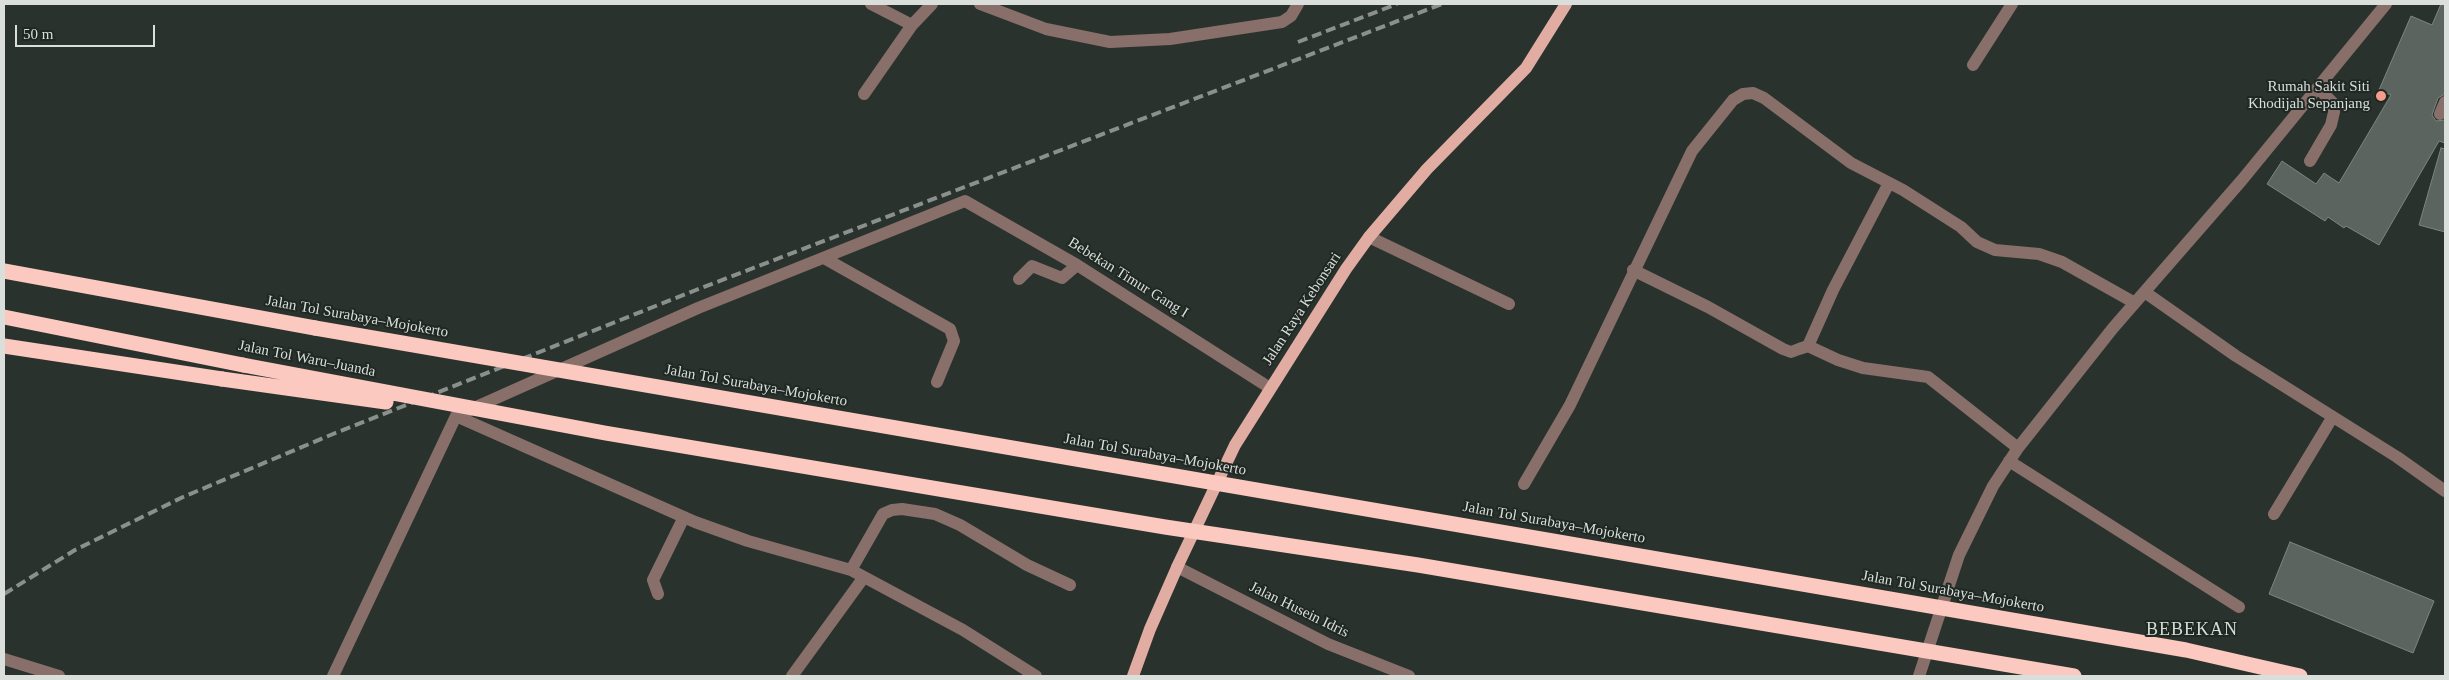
<!DOCTYPE html>
<html>
<head>
<meta charset="utf-8">
<style>
  body { margin:0 }
  #map { position:relative; width:2449px; height:680px; overflow:hidden; background:#2a322d; font-family:Georgia,serif }
  canvas { display:block }
  .frame { position:absolute; inset:0; border:5px solid #dadfdb; pointer-events:none }
  .scale { position:absolute; left:15px; top:25px; width:140px; height:22px; box-sizing:border-box; border:2px solid #dadfdb; border-top:0; padding-left:6px; font-size:15px; line-height:18px; white-space:nowrap; color:#dadfdb; -webkit-text-stroke:4px #202823; paint-order:stroke }
</style>
</head>
<body>
<div id="map">
<canvas width="2449" height="680"></canvas>
<div class="frame"></div>
<div class="scale">50 m</div>
</div>
<script>
const ctx = document.querySelector('canvas').getContext('2d');
ctx.lineJoin = 'round';
function paint(path, color) {
  ctx.fillStyle = color;
  ctx.fill(path, 'evenodd');
}
function poly(rows) {
  const path = new Path2D();
  for (const r of rows) {
    path.moveTo(r[0], r[1]);
    for (let i = 2; i < r.length; i += 2) path.lineTo(r[i], r[i + 1]);
  }
  return path;
}
function strokePath(path, color, width, dash) {
  ctx.strokeStyle = color;
  ctx.lineWidth = width;
  ctx.lineCap = dash ? 'butt' : 'round';
  ctx.setLineDash(dash || []);
  ctx.stroke(path);
}
function drawText(font, color, halo, rows, align = 'center') {
  ctx.font = font + ' Georgia,serif';
  ctx.lineWidth = 4;
  ctx.setLineDash([]);
  ctx.textBaseline = 'middle';
  ctx.strokeStyle = halo;
  ctx.fillStyle = color;
  for (const [text, x, y, turn = 0] of rows) {
    ctx.save();
    ctx.translate(x, y);
    ctx.rotate((+turn || 0) * Math.PI / 180);
    ctx.textAlign = isNaN(turn) ? turn : align;
    if (halo) ctx.strokeText(text, 0, 0);
    ctx.fillText(text, 0, 0);
    ctx.restore();
  }
}
const building = poly([
  [2441,4,2445,4,2445,94,2438,98,2432,115,2436,121,2445,120,2445,143,2439,141,2379,245,2346,226,2344,228,2328,217,2325,221,2267,184,2282,161,2316,184,2324,173,2339,183,2391,95,2379,90,2411,16,2432,25,2441,4],
  [2441,148,2445,149,2445,232,2419,225,2441,148],
  [2290,542,2434,601,2413,653,2269,594,2290,542]
]);
paint(building, '#5b645e');
strokePath(building, '#7d8680', 1);
strokePath(poly([
  [871,4,912,25],
  [980,4,1046,29,1110,42,1170,39,1282,22,1291,16,1298,4],
  [1973,65,2012,4],
  [864,94,912,25,932,4],
  [2440,114,2445,102],
  [2310,161,2331,125,2334,112,2333,103,2318,88],
  [1369,237,1509,304],
  [824,258,950,329,954,341,937,382],
  [1633,270,1708,307,1783,349,1791,352,1799,349,1808,346,1833,290,1889,183],
  [1019,279,1032,266,1062,278,1077,265],
  [2146,293,2236,356,2397,457,2445,491],
  [1808,346,1838,360,1863,368,1928,377,2018,448],
  [456,416,695,522,748,541,851,570,963,630,1036,676],
  [2009,461,2239,607],
  [1524,484,1570,405,1692,151,1733,100,1743,94,1753,93,1764,98,1851,163,1903,190,1961,227,1977,242,1995,250,2039,254,2062,262,2135,303],
  [2274,514,2332,418],
  [1177,567,1328,644,1409,676],
  [851,570,883,514,892,510,902,509,935,514,960,525,1027,565,1070,585],
  [658,594,653,580,684,517],
  [4,659,59,676],
  [333,676,456,416,698,308,965,201,1077,265,1270,388],
  [792,676,864,577],
  [1919,676,1959,555,1993,486,2018,448,2113,328,2242,180,2386,4]
]), '#886f6a', 12);
strokePath(poly([
  [1133,676,1150,629,1179,563,1235,445,1346,269,1369,237,1427,169,1526,68,1566,4]
]), '#e1aca2', 12);
strokePath(poly([
  [4,271,315,328],
  [4,317,243,365],
  [4,346,222,379]
]), '#fbc9bf', 15);
strokePath(poly([
  [1298,42,1397,4],
  [4,594,75,550,183,497,333,434,696,290,1442,4]
]), '#8a908c', 4, [10, 5]);
strokePath(poly([
  [315,328,2186,650,2300,676],
  [243,365,605,433,1165,527,1418,565,2074,676],
  [222,379,386,402]
]), '#fbc9bf', 15);
for (const [x, y, r, color] of [
  [2381,96,6,"#f49d8d"]
]) {
  const dot = new Path2D();
  dot.arc(x, y, r, 0, 2 * Math.PI);
  ctx.fillStyle = color;
  ctx.fill(dot);
  strokePath(dot, '#202823', 2);
}
drawText('15px', '#dadfdb', '#202823', [
  ["Rumah Sakit Siti",2370,87],
  ["Khodijah Sepanjang",2370,104]
], 'right');
drawText('15px', '#dadfdb', '#202823', [
  ["Bebekan Timur Gang I",1128,278,32],
  ["Jalan Raya Kebonsari",1302,309,-57],
  ["Jalan Tol Surabaya–Mojokerto",357,317,10],
  ["Jalan Tol Waru–Juanda",307,359,11],
  ["Jalan Tol Surabaya–Mojokerto",756,386,10],
  ["Jalan Tol Surabaya–Mojokerto",1155,455,10],
  ["Jalan Tol Surabaya–Mojokerto",1554,523,10],
  ["Jalan Tol Surabaya–Mojokerto",1953,592,10],
  ["Jalan Husein Idris",1299,610,26]
]);
ctx.letterSpacing = '1px';
drawText('18px', '#d3ddd6', '#202823', [
  ["BEBEKAN",2192,630]
]);
ctx.letterSpacing = '0px';
</script>
</body>
</html>
